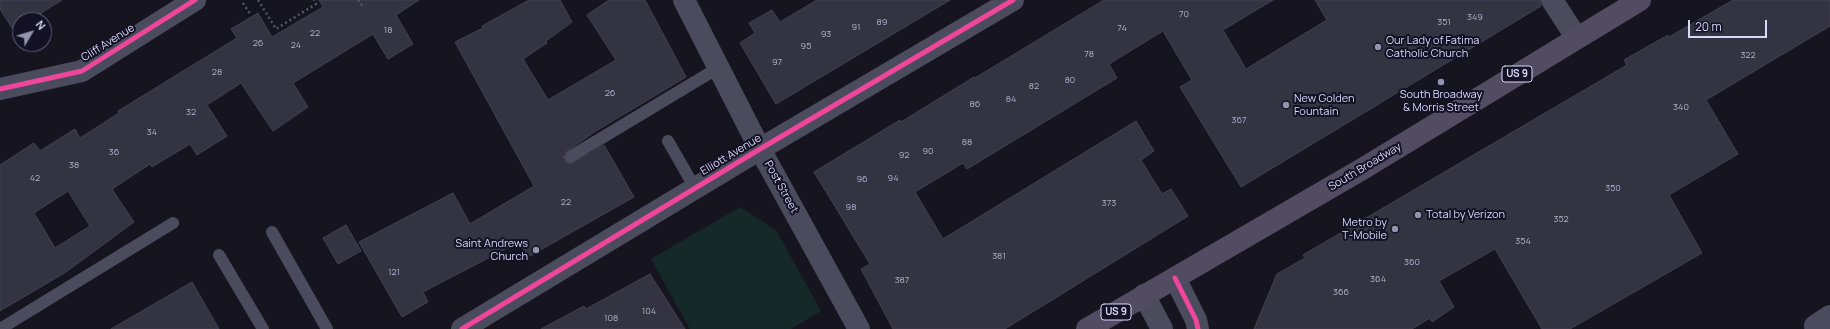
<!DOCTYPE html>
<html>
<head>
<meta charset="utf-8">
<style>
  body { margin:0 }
  #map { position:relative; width:1830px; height:329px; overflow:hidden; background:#16151f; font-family:Manrope,sans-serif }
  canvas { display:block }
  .north { position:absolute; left:12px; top:12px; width:40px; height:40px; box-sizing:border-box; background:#131123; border:1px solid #626079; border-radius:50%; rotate:52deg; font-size:11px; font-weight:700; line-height:16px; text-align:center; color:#d9d7fa }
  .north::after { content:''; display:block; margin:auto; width:14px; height:18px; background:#9593ad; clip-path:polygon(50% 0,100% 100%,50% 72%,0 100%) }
  .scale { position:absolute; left:1688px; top:20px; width:79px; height:18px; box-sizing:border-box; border:2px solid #d9d7fa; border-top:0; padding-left:5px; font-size:12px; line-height:14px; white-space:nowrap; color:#d9d7fa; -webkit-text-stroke:3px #131123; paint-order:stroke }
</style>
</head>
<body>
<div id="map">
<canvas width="1830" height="329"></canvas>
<div class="north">N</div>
<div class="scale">20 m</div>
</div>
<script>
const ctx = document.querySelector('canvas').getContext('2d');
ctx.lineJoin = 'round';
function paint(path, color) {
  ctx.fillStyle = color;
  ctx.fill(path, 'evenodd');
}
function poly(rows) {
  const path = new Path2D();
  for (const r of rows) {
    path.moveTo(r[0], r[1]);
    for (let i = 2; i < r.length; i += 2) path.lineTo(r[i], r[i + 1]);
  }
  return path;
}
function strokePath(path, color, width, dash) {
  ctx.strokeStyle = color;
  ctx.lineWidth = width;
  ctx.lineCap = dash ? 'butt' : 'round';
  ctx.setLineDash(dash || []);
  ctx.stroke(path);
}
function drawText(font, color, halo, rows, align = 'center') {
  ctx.font = font + ' Manrope,sans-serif';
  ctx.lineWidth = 4;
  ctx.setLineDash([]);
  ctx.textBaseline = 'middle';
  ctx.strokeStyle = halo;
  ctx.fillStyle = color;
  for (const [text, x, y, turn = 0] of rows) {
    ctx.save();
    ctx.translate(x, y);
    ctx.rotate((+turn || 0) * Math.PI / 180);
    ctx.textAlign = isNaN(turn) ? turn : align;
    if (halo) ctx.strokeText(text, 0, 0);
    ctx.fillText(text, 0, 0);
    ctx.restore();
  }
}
paint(poly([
  [740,207,776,230,821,311,791,329,690,329,651,259]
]), '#152928');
const building = poly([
  [0,0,62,0,30,20,20,20,20,27,14,31,0,9,0,0],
  [319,0,419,0,396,15,413,44,388,59,373,34,293,83,308,107,273,131,241,83,207,105,227,136,197,155,190,144,152,167,150,164,112,189,134,222,66,272,0,311,0,165,34,143,40,151,75,129,80,138,119,113,118,111,237,38,231,29,258,13,272,37,323,7,319,0],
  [68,191,90,226,55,248,34,213,68,191],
  [529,0,560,0,572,22,546,41,547,43,523,59,548,100,616,60,587,15,609,0,645,0,686,77,596,131,563,154,564,161,571,164,604,145,634,197,528,257,519,242,423,292,428,302,402,317,359,242,453,193,470,224,534,186,455,42,483,28,482,26,529,0],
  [817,0,950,0,776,104,740,43,755,33,749,23,772,10,780,22,817,0],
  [1104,0,1273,0,1223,30,1246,69,1327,20,1315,0,1540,0,1541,6,1241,187,1180,87,1192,80,1163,31,1109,64,1117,78,967,169,963,163,915,192,943,239,1136,121,1154,151,1141,160,1162,194,1171,189,1188,216,1005,329,893,329,861,269,870,264,814,172,900,120,901,122,974,77,975,78,1104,0],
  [1733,0,1830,0,1830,26,1706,100,1738,154,1669,195,1702,253,1570,329,1542,329,1495,249,1439,281,1454,307,1432,322,1430,318,1412,329,1254,329,1277,274,1305,258,1303,255,1627,65,1624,60,1668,35,1669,37,1733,0],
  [346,225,361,251,338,264,323,238,346,225],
  [650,274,685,329,541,329,584,306,586,309,650,274],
  [192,282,219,329,111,329,192,282]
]);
paint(building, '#343341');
strokePath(building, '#434152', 1);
strokePath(poly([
  [258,0,276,29,316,4,314,0],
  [358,0,363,7],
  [243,3,251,15]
]), '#4d5a64', 2.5, [2, 3]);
strokePath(poly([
  [668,141,695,188],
  [570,157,718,68],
  [272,232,327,329],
  [219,255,263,329],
  [0,329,173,223]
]), '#4b4b5e', 12);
strokePath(poly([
  [684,0,760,149,859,329],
  [0,89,82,71,195,0],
  [1815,326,1830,316],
  [462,329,760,149,1013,0]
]), '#4b4b5e', 22);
strokePath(poly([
  [1552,0,1576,37],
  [1175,278,1196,320,1198,329],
  [1144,295,1162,329]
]), '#4b4b5e', 22);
strokePath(poly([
  [1087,329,1364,168,1640,0]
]), '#524c63', 22);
strokePath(poly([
  [0,89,82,71,195,0],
  [1175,278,1196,320,1198,329],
  [462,329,760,149,1013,0]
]), '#ed469a', 5);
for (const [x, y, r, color] of [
  [1378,47,4,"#9593ad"],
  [1441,82,4,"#9593ad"],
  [1286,105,4,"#9593ad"],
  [1418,215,4,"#9593ad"],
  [1395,229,4,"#9593ad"],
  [536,250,4,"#9593ad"]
]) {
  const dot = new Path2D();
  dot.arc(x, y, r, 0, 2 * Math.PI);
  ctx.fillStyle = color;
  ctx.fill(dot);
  strokePath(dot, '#131123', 1.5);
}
drawText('9px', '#b0aecc', null, [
  ["70",1184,14],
  ["349",1475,17],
  ["89",882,22],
  ["351",1444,22],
  ["91",856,27],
  ["74",1122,28],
  ["18",388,30],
  ["22",315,33],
  ["93",826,34],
  ["26",258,43],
  ["24",296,45],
  ["95",806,46],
  ["78",1089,54],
  ["322",1748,55],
  ["97",777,62],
  ["28",217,72],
  ["80",1070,80],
  ["82",1034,86],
  ["26",610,93],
  ["84",1011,99],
  ["86",975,104],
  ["340",1681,107],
  ["32",191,112],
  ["367",1239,120],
  ["34",152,132],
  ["88",967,142],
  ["90",928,151],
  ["36",114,152],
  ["92",904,155],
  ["38",74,165],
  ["42",35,178],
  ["94",893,178],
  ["96",862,179],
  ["350",1613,188],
  ["22",566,202],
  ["373",1109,203],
  ["98",851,207],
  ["352",1561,219],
  ["354",1523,241],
  ["381",999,256],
  ["360",1412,262],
  ["121",394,272],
  ["364",1378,279],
  ["387",902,280],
  ["366",1341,292],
  ["104",649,311],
  ["108",611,318]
]);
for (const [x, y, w] of [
  [1517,74,30],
  [1116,312,30]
]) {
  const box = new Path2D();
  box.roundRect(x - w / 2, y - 8, w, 16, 3);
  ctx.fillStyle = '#131123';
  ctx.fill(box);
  strokePath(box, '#d9d7fa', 1);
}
drawText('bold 10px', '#d9d7fa', null, [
  ["US 9",1517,74],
  ["US 9",1116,312]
]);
drawText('11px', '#d9d7fa', '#131123', [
  ["Our Lady of Fatima",1386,41],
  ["Catholic Church",1386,54],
  ["South Broadway",1441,95,"center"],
  ["& Morris Street",1441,108,"center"],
  ["New Golden",1294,99],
  ["Fountain",1294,112],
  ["Total by Verizon",1426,215],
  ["Metro by",1387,223,"right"],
  ["T-Mobile",1387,236,"right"],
  ["Saint Andrews",528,244,"right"],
  ["Church",528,257,"right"]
], 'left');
drawText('11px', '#d9d7fa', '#131123', [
  ["Cliff Avenue",108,43,-32],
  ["Elliott Avenue",731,155,-31],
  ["South Broadway",1365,167,-31],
  ["Post Street",781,187,61]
]);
</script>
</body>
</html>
